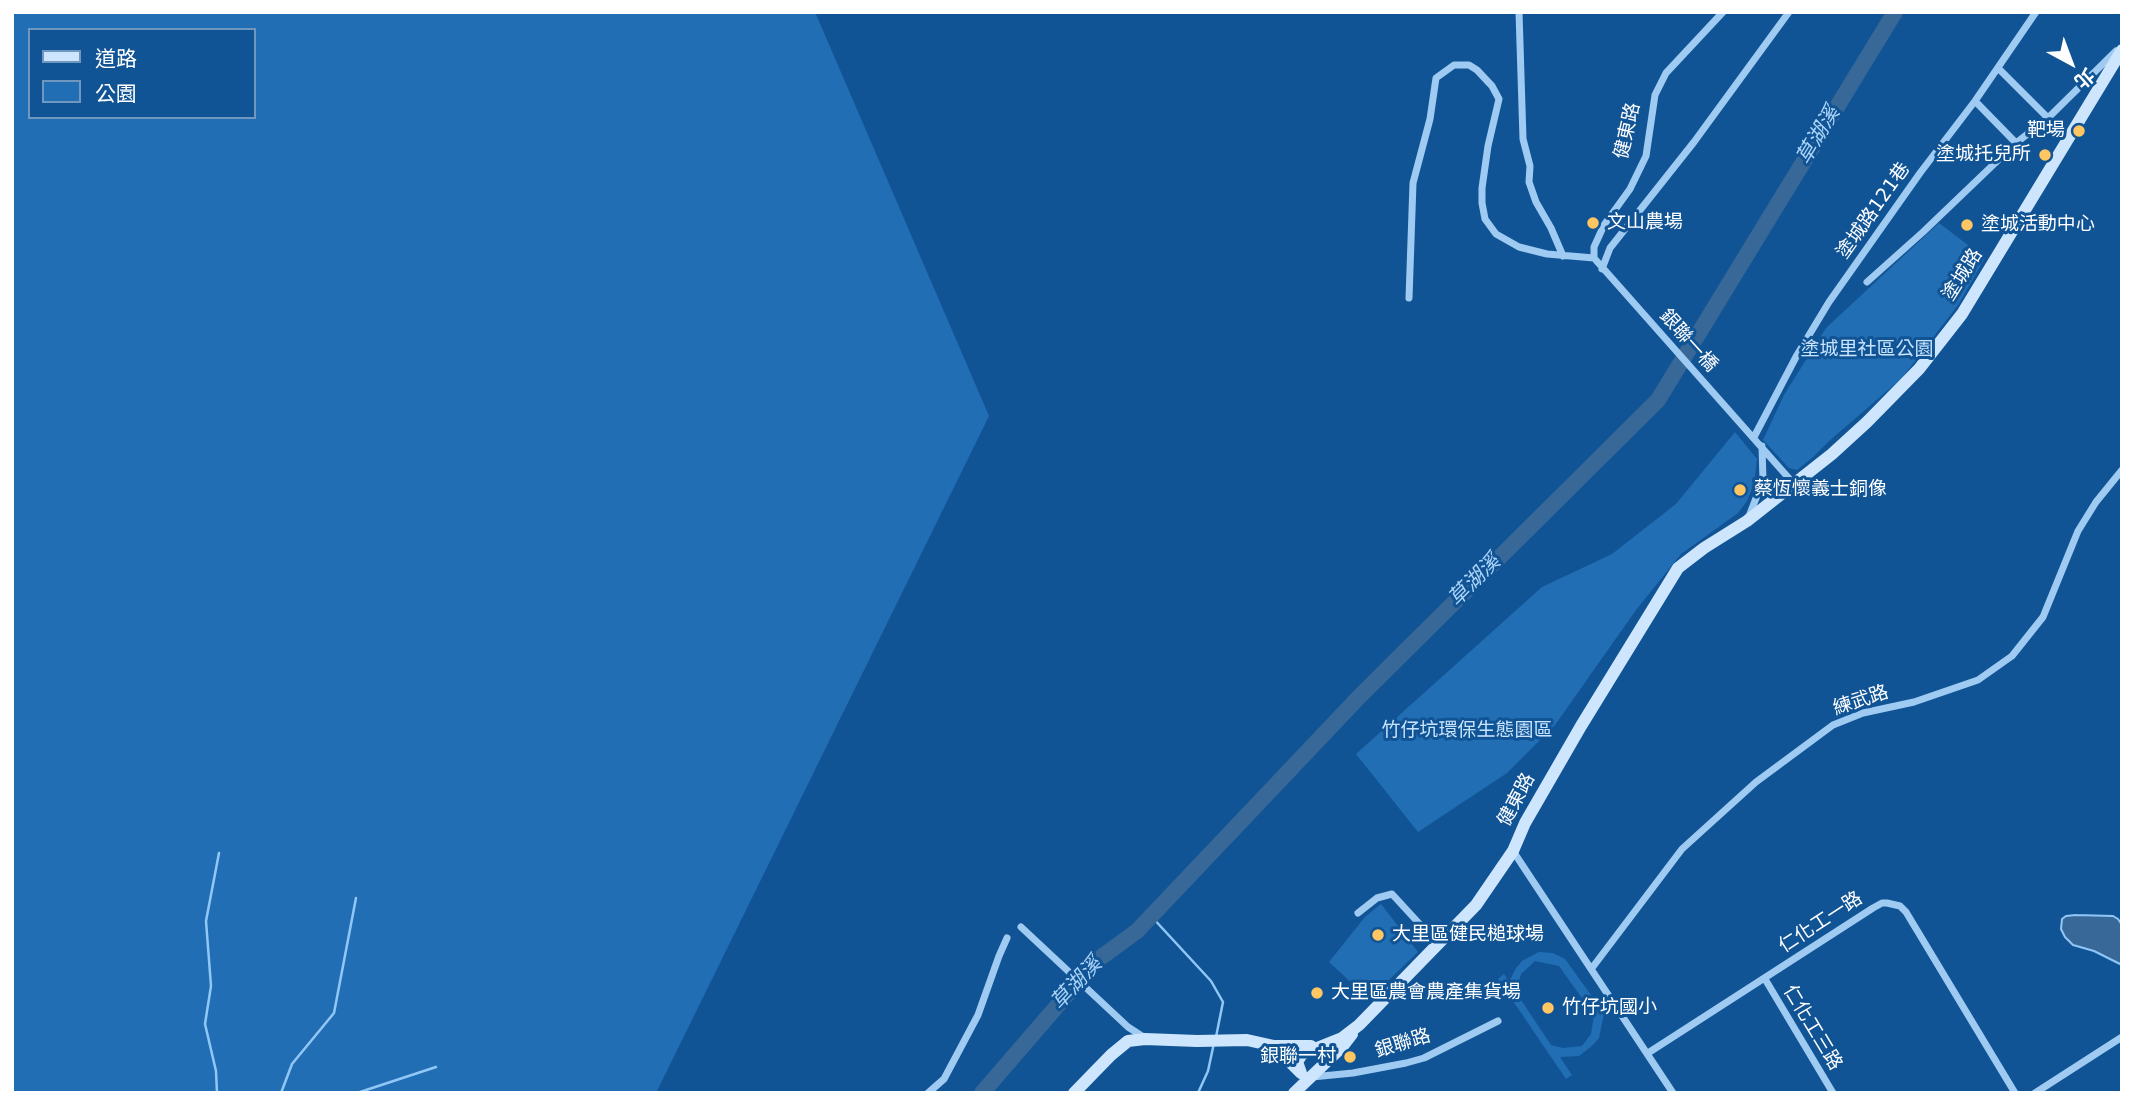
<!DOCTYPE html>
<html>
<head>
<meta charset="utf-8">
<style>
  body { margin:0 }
  #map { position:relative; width:2134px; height:1105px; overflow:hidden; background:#115495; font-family:"DejaVu Sans","Noto Sans TC",sans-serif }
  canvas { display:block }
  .frame { position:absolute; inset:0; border:14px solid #fff; pointer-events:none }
  .legend { position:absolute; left:28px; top:28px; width:228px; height:91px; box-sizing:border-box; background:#115495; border:2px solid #7098bf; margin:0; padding:9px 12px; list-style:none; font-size:21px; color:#fff }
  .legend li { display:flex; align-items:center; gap:14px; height:35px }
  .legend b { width:35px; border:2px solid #7098bf }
  .north { position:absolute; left:2036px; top:28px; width:70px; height:70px; -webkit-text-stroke:5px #115495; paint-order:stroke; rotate:139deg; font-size:19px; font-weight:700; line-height:28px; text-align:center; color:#fff }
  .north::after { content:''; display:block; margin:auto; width:24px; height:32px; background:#fff; clip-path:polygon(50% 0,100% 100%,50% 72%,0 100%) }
</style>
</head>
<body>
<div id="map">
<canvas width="2134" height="1105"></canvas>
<div class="frame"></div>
<ul class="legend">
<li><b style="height:9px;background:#cee6fd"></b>道路</li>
<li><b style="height:19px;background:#226eb4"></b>公園</li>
</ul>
<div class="north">北</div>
</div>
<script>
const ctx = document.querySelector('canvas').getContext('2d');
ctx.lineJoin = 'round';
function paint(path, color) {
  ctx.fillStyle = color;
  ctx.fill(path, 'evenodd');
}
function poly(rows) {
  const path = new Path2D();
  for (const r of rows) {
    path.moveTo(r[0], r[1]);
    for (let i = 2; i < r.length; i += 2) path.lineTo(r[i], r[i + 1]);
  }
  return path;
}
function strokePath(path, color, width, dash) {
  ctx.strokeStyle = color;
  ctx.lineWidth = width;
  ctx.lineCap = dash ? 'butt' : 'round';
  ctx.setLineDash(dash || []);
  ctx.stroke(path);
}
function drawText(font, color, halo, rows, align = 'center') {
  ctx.font = font + ' "DejaVu Sans","Noto Sans TC",sans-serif';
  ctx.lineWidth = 6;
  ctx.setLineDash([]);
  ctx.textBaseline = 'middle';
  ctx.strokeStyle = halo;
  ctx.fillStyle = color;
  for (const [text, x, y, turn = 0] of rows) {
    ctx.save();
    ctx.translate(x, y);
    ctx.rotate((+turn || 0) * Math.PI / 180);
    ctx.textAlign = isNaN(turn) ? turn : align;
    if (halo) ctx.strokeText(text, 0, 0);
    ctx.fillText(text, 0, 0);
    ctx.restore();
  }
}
paint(poly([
  [12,12,815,12,989,416,656,1093,12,1093],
  [30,30,254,30,254,117,30,117],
  [1939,223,1985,258,1958,305,1902,378,1828,442,1813,457,1797,470,1789,468,1763,440,1784,395,1826,328],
  [1735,432,1757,459,1754,484,1747,501,1738,513,1681,554,1636,610,1555,725,1507,773,1418,832,1356,754,1542,587,1612,554,1676,504],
  [1381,904,1418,952,1369,999,1329,962,1365,917],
  [1539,952,1553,953,1565,959,1604,1013,1599,1038,1592,1046,1579,1056,1560,1057,1572,1075,1566,1079,1498,979,1504,974,1509,982,1516,968,1522,961],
  [1535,961,1559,966,1594,1015,1591,1034,1582,1046,1563,1048,1551,1045,1519,997,1517,988,1521,974]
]), '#226eb4');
const water = poly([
  [2076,915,2113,916,2118,919,2122,925,2122,965,2094,951,2073,945,2065,937,2061,929,2062,919,2066,916,2076,915]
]);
paint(water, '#376897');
strokePath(water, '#91c7f7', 2);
strokePath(poly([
  [1151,916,1211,981,1223,1002,1216,1037],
  [217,1093,216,1071,205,1024,211,986,206,921,219,853],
  [281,1093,292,1064,334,1013,356,898],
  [357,1093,436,1067],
  [1198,1093,1208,1071,1214,1043]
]), '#91c7f7', 2.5);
strokePath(poly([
  [982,1093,1096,961,1137,931,1359,697,1658,400,1895,12]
]), '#376897', 16);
strokePath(poly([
  [1519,12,1523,139,1530,166,1529,182,1536,202,1551,228,1563,256],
  [1723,12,1666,73,1655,95,1646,156,1630,189,1604,225,1594,247,1594,258,1794,484],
  [1998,68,2048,118],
  [1975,101,2016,143],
  [1602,269,1610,248,1694,142,1789,12],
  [1867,282,1923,232,2016,143,2048,118,2116,51],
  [1409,298,1413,183,1430,119,1436,78,1454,65,1469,65,1477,70,1492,86,1499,99,1488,146,1482,188,1482,203,1485,219,1496,234,1519,247,1547,254,1594,258],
  [1754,437,1797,355,1829,302,1920,173,1975,101,2036,12],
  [1748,519,1763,480,1762,446],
  [1513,851,1673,1093],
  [1358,913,1377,898,1392,894,1438,944],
  [1021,927,1128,1027,1145,1038],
  [1592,968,1682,849,1756,782,1833,725,1863,713,1914,702,1978,680,2012,656,2043,617,2078,531,2096,502,2122,470],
  [1765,979,1833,1093],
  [1648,1053,1873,908,1882,903,1887,903,1900,906,1906,912,2015,1093],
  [1312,1077,1353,1073,1406,1063,1424,1058,1498,1021],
  [928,1093,944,1079,978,1015,999,956,1007,938],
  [2035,1093,2122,1037]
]), '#9fcbf3', 7);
strokePath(poly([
  [1274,1046,1301,1073],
  [1301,1073,1297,1062,1302,1054,1342,1038,1359,1025,1476,905,1513,851,1525,823,1581,726,1678,568,1704,548,1747,521,1832,454,1867,422,1919,369,1962,314,2122,50],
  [1074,1093,1111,1055,1128,1041,1145,1039,1197,1041,1247,1040,1274,1046,1311,1046],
  [1294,1093,1342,1047,1352,1034]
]), '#cee6fd', 12);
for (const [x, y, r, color] of [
  [2079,131,7,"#ffc661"],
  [2045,155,7,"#ffc661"],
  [1593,223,7,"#ffc661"],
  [1967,225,7,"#ffc661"],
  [1740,490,7,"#ffc661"],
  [1378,935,7,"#ffc661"],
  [1317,993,7,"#ffc661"],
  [1548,1008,7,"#ffc661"],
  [1350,1057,7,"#ffc661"]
]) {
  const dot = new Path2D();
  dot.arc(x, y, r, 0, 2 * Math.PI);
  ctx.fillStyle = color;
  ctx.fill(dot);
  strokePath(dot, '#115495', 2.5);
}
drawText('19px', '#fff', '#115495', [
  ["健東路",1628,131,-77],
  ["塗城路121巷",1874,211,-55],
  ["塗城路",1963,275,-58],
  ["銀聯一橋",1688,341,48],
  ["練武路",1861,701,-18],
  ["健東路",1517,800,-62],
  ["仁化工一路",1821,923,-33],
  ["仁化工三路",1812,1028,59],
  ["銀聯路",1403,1044,-17]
]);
drawText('19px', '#fff', '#115495', [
  ["靶場",2065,131,"right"],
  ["塗城托兒所",2031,155,"right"],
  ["文山農場",1607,223],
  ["塗城活動中心",1981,225],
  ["蔡恆懷義士銅像",1754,490],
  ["大里區健民槌球場",1392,935],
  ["大里區農會農產集貨場",1331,993],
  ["竹仔坑國小",1562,1008],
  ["銀聯一村",1336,1057,"right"]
], 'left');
drawText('19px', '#c7e3fe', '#115495', [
  ["塗城里社區公園",1867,350],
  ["竹仔坑環保生態園區",1467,731]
]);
drawText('italic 21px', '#abd5fa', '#115495', [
  ["草湖溪",1819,136,-59],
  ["草湖溪",1475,581,-45],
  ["草湖溪",1077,984,-47]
]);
</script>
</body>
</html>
